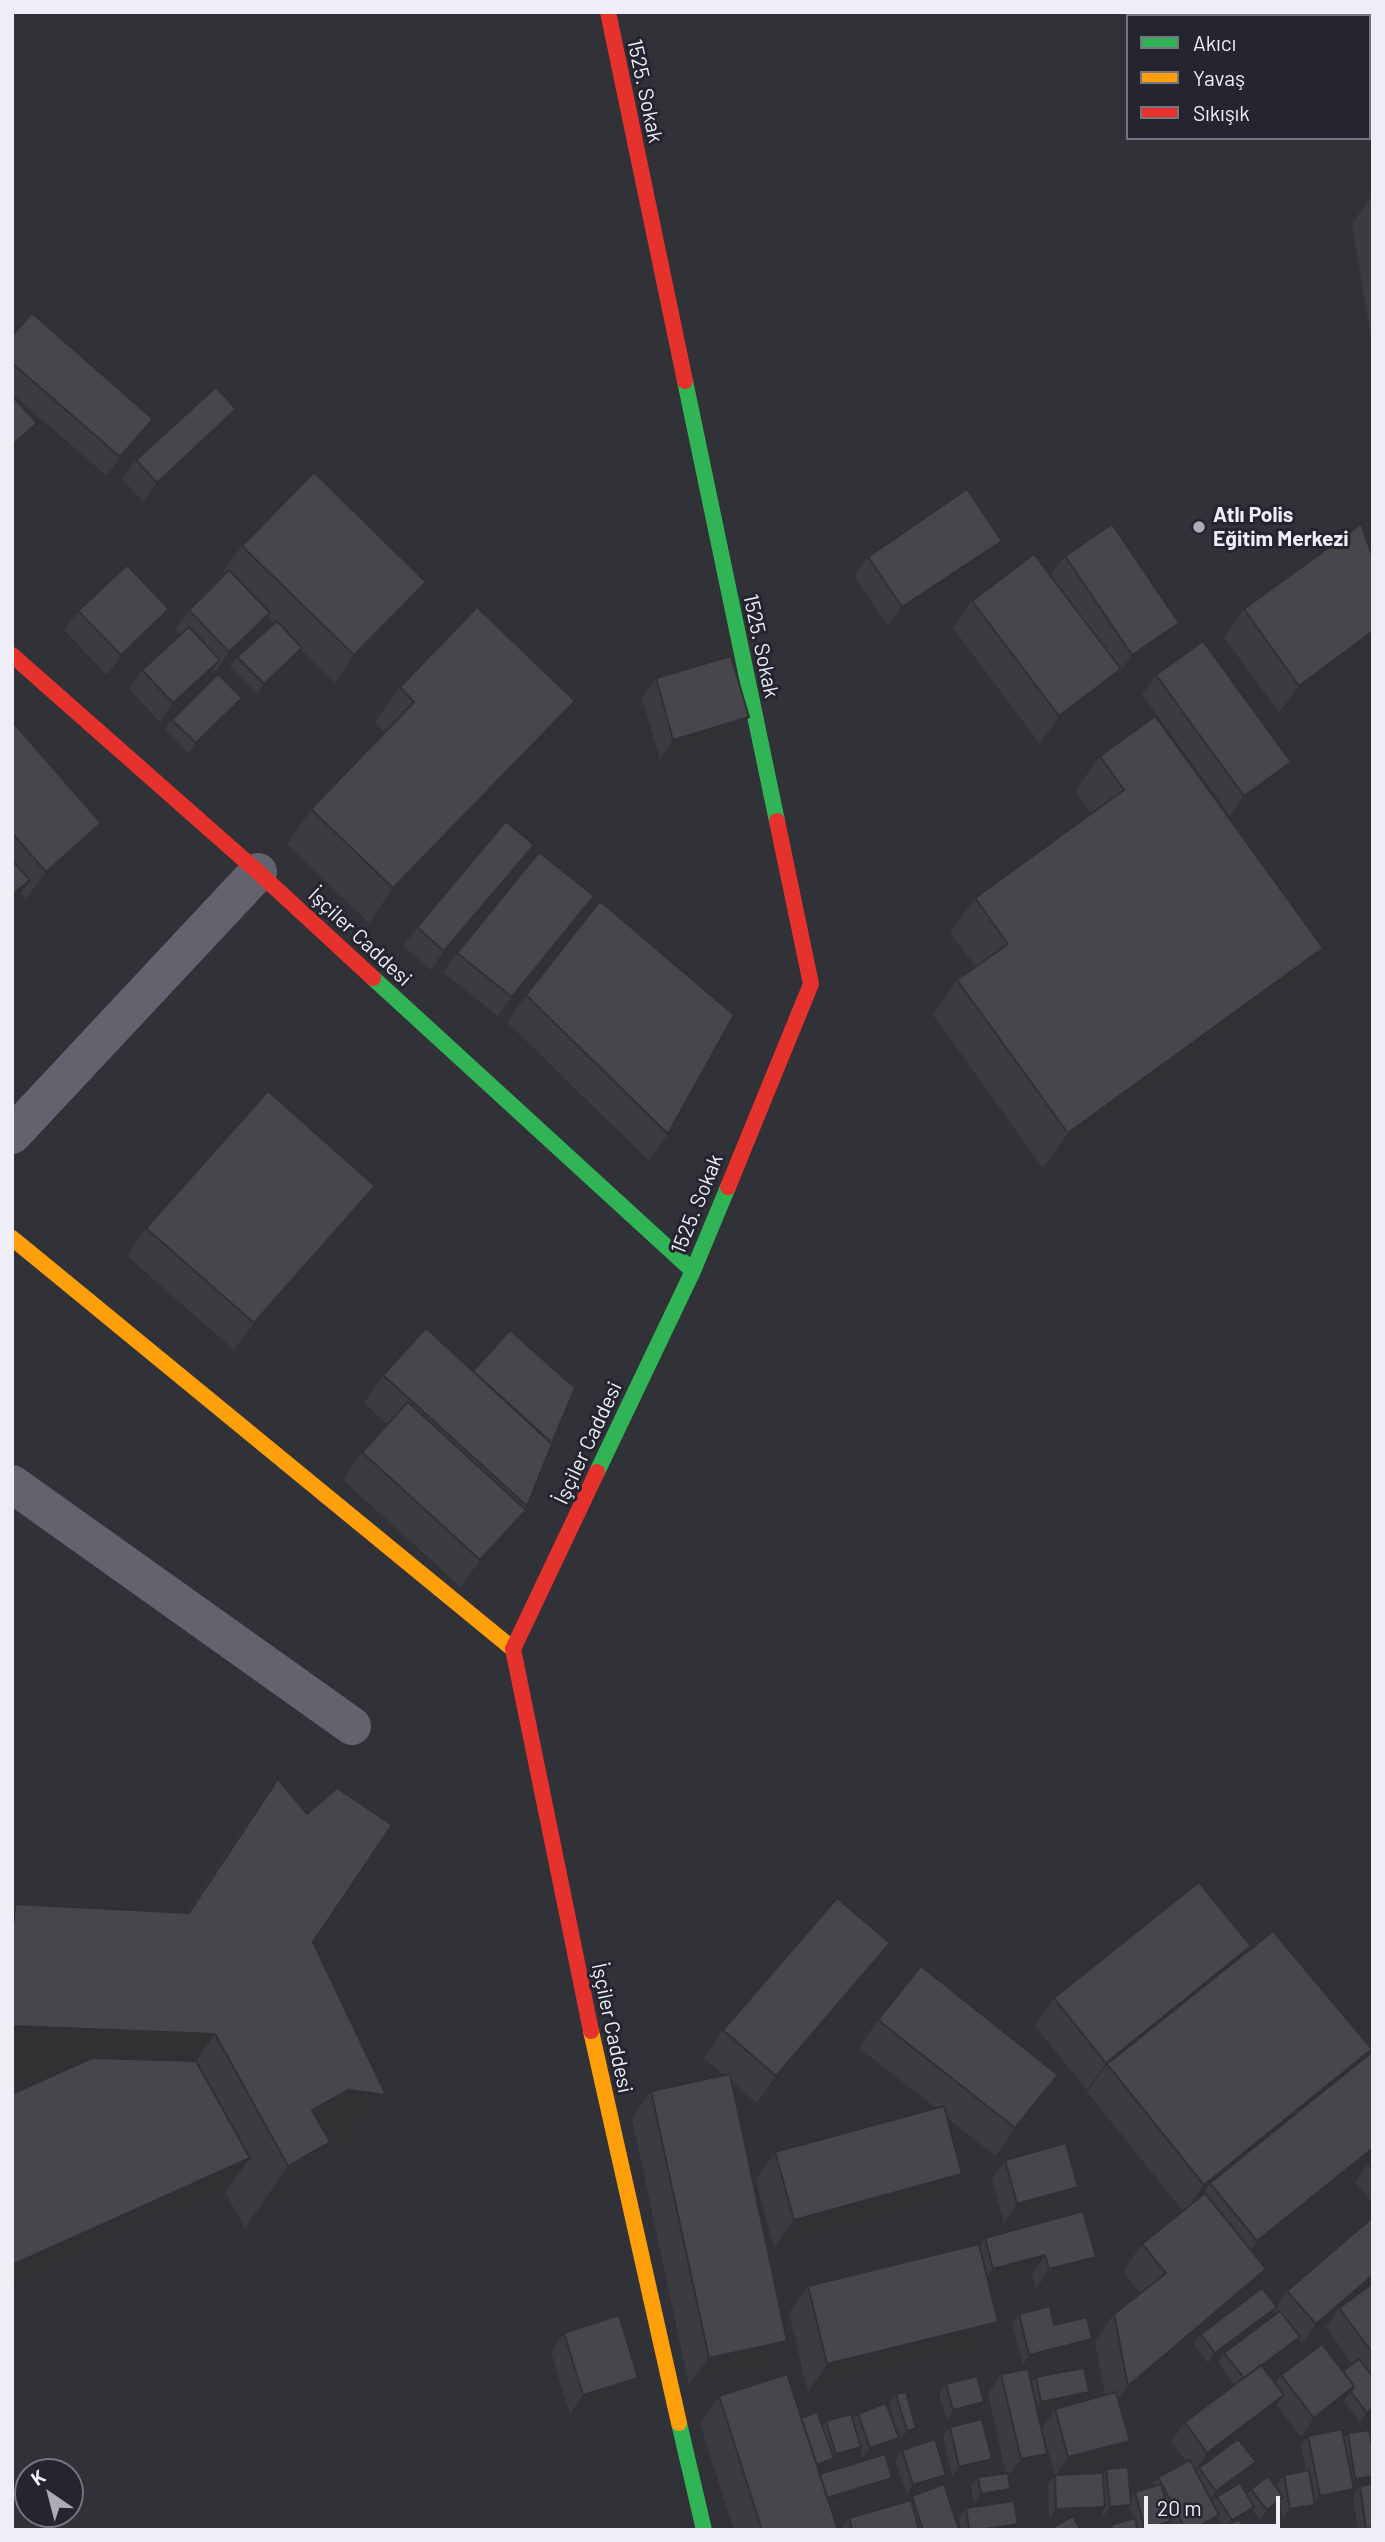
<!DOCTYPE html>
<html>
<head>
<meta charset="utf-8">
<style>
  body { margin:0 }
  #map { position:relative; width:1385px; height:2542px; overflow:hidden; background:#313138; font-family:Barlow,sans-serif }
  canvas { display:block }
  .frame { position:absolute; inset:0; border:14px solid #eeeef7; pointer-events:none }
  .legend { position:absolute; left:1126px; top:14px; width:245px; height:126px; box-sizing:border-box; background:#252431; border:2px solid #757580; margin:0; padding:9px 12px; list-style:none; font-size:21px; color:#eeeef7 }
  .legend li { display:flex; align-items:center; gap:14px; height:35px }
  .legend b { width:35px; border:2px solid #757580 }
  .north { position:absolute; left:14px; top:2458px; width:70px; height:70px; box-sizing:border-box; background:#252431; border:2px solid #757580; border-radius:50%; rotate:325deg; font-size:19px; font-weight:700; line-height:28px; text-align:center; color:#eeeef7 }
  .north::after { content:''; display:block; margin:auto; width:24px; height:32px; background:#acacb4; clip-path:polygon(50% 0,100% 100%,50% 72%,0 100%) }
  .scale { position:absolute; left:1144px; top:2496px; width:136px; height:32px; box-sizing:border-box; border:4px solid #eeeef7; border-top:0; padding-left:9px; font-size:21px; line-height:24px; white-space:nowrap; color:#eeeef7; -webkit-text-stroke:5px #252431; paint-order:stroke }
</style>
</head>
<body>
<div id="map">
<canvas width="1385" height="2542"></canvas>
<div class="frame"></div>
<ul class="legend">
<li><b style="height:9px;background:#30b455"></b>Akıcı</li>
<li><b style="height:9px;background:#ff9f0a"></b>Yavaş</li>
<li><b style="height:9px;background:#e5322d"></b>Sıkışık</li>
</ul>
<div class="north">K</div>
<div class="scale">20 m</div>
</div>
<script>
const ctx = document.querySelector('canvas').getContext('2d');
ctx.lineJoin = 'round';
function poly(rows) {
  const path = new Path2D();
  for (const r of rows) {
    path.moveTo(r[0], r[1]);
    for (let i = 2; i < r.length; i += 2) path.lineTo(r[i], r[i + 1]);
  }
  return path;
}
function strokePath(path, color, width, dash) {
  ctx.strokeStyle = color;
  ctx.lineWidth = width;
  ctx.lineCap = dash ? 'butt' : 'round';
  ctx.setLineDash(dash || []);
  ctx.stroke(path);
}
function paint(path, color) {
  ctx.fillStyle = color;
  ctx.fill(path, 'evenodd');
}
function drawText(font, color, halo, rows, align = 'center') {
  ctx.font = font + ' Barlow,sans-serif';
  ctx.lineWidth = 6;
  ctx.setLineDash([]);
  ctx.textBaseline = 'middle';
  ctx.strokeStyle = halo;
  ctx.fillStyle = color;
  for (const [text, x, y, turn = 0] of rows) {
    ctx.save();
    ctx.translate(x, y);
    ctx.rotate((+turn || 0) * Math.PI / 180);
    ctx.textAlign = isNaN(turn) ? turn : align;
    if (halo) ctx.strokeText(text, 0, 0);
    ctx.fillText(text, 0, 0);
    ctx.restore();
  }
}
strokePath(poly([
  [12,1135,258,872],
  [12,1484,352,1726]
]), '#63636f', 38);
strokePath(poly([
  [685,381,777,821],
  [373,978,693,1271],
  [597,1472,693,1271,728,1187],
  [679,2423,704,2530]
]), '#30b455', 16);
strokePath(poly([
  [12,1238,513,1649],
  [591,2031,679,2423]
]), '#ff9f0a', 16);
strokePath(poly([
  [608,12,685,381],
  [12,655,258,872,373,978],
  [728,1187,811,984,777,821],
  [591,2031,513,1649,597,1472]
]), '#e5322d', 16);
paint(poly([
  [1373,194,1373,351,1352,224],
  [12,336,140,438,107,476,12,394],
  [223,428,143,502,122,479,136,460],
  [242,546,426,582,407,609,335,683,301,650,295,658,257,694,230,667,237,657,274,623,267,617,257,632,216,671,214,669,206,679,160,722,129,689,142,670,181,635,175,629,189,610,224,575,222,573],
  [1065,556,1179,623,1166,642,1118,673,1102,697,1040,744,953,628,972,601,1061,590,1051,575],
  [868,557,988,560,888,626,854,576],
  [1373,558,1373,644,1279,713,1224,637,1244,609],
  [169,609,156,628,107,675,64,630,78,611],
  [1156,675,1291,762,1278,781,1230,816,1142,694],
  [656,678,749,717,736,736,660,759,642,697],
  [400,687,550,736,369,923,287,844,311,809,385,732,375,722],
  [235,708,189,753,165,729,172,720],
  [12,721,101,823,82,851,26,899,21,893,12,905],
  [1100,756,1299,983,1043,1168,933,1015,957,980,976,967,950,933,975,898,1091,813,1075,791],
  [534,845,520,864,431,970,403,946,417,927],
  [581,915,498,1016,443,972,457,953],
  [526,995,668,1134,649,1161,507,1022],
  [375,1186,355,1214,234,1350,127,1256,146,1228],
  [383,1375,552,1443,525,1509,526,1510,507,1537,461,1587,343,1480,362,1452,388,1425,364,1403],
  [278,1779,313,1942,386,2095,343,2157,321,2154,287,2204,245,2228,225,2192,19,2091,12,2090,12,1908,15,1904,187,1913,234,1842],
  [890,1943,870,1971,757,2103,731,2081,787,2341,768,2368,689,2385,632,2118,651,2091,724,2075,704,2058,723,2030],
  [1251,1946,1246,1953,1367,2056,1373,2052,1373,2204,1355,2182,1367,2165,1255,2255,1246,2296,1207,2330,1277,2306,1287,2291,1364,2290,1373,2284,1373,2373,1371,2374,1373,2377,1373,2413,1360,2422,1344,2401,1341,2405,1301,2437,1276,2405,1270,2414,1205,2464,1249,2472,1211,2500,1213,2503,1217,2497,1247,2495,1251,2489,1278,2490,1277,2484,1284,2475,1306,2471,1301,2445,1308,2436,1344,2439,1348,2433,1373,2451,1373,2480,1370,2484,1373,2530,1358,2530,1353,2495,1359,2487,1354,2487,1348,2499,1314,2506,1308,2515,1283,2519,1280,2502,1276,2507,1260,2520,1252,2509,1247,2517,1240,2521,1223,2527,1217,2518,1212,2525,1204,2530,1174,2530,1170,2522,1165,2530,1108,2530,1111,2525,1133,2518,1130,2508,1124,2515,1103,2517,1102,2511,1098,2517,1049,2519,1048,2485,1055,2476,1042,2429,1034,2473,1009,2478,1003,2499,974,2504,971,2487,978,2477,1006,2473,988,2394,1001,2374,1031,2384,1036,2377,1089,2392,1082,2402,1105,2395,1095,2341,1114,2314,1140,2293,1123,2271,1142,2244,1183,2211,1087,2092,1090,2088,1087,2090,1035,2026,1054,1998],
  [1274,2311,1277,2314,1224,2353,1218,2363,1235,2385,1185,2422,1171,2442,1187,2462,1158,2477,1152,2487,1135,2492,1131,2498,1106,2469,1103,2473,1061,2475,1116,2460,1119,2404,1199,2336,1194,2344,1208,2363,1270,2317],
  [1333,2317,1326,2327,1352,2364,1343,2371,1281,2375,1275,2384,1264,2369,1293,2347,1299,2339,1303,2343],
  [1082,2402,1055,2409,1042,2428,1038,2411],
  [878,2020,1058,2075,1039,2103,996,2156,946,2117,943,2202,774,2248,756,2180,775,2152,936,2108,859,2048],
  [1005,2160,1078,2187,1064,2206,1004,2223,992,2179],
  [1083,2211,1083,2276,1036,2289,1032,2274,989,2285,979,2350,808,2392,789,2313,808,2286,980,2246,985,2238],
  [1019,2314,1054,2325,1092,2339,1086,2348,1023,2365,1012,2324],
  [564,2333,625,2397,570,2414,551,2352],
  [946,2384,977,2411,947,2420,939,2394],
  [896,2394,916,2428,909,2438,900,2440,889,2404],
  [719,2396,801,2418,822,2426,826,2421,853,2420,858,2414,892,2448,863,2458,860,2448,855,2456,830,2464,827,2468,819,2471,820,2474,892,2478,885,2488,830,2505,838,2530,734,2530,700,2424],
  [950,2427,992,2459,985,2469,952,2476,943,2436],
  [902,2450,946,2475,940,2485,907,2495,895,2460],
  [912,2496,959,2530,841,2530,849,2518,908,2501],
  [966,2508,1018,2524,1013,2530,961,2530,959,2518]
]), '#3c3c40');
paint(poly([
  [236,409,223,428,143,502,157,483],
  [153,419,140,438,107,476,120,457],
  [37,423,24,443,12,452,12,445],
  [1002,541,988,560,888,626,902,607],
  [426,582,407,609,335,683,354,655],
  [169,609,156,628,107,675,121,655],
  [270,613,257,632,216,671,229,652],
  [1179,623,1166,642,1119,674,1132,655],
  [1373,631,1373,644,1279,713,1299,686],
  [302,648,295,658,257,694,264,684],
  [220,660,206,679,160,722,173,703],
  [1121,669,1102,697,1040,744,1059,716],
  [242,698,235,708,189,753,196,743],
  [575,701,550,736,369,923,393,888],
  [749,717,736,736,660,759,673,740],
  [1291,762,1278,781,1230,816,1244,796],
  [101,823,82,851,26,899,46,872],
  [534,845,520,864,431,970,444,951],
  [30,880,12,905,12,895],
  [594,896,581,915,498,1016,512,997],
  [1323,948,1299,983,1043,1168,1068,1133],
  [375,1186,355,1214,234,1350,254,1323],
  [526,1510,507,1537,461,1587,480,1560],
  [890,1943,870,1971,757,2103,776,2076],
  [1251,1946,1231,1973,1107,2064,1090,2088,1087,2090,1106,2063],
  [12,2026,215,2034,172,2096,12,2090],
  [1372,2049,1353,2077,1210,2183,1196,2203,1185,2212,1204,2185],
  [1058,2075,1039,2103,996,2156,1015,2128],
  [348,2090,386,2095,343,2157,321,2154,287,2204,245,2228,288,2166,312,2110],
  [1373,2148,1373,2160,1237,2269,1257,2241],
  [250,2158,225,2192,12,2289,12,2265],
  [962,2174,943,2202,774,2248,794,2220],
  [1078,2187,1064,2206,1004,2223,1017,2204],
  [1045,2255,1032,2274,980,2288,993,2269],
  [1096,2257,1083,2276,1036,2289,1049,2269],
  [1266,2269,1246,2296,1108,2413,1128,2386],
  [1373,2275,1373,2282,1341,2310,1339,2308,1333,2317,1303,2343,1316,2324],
  [1277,2307,1270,2317,1208,2363,1215,2353],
  [998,2322,979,2350,808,2392,827,2364],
  [1300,2337,1293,2347,1237,2389,1244,2379],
  [1092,2339,1086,2348,1023,2365,1029,2355],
  [787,2341,768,2368,689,2385,709,2358],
  [638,2378,625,2397,570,2414,583,2395],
  [1354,2386,1341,2405,1301,2437,1314,2418],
  [1089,2392,1082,2402,1034,2411,1041,2402],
  [1284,2395,1270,2414,1194,2472,1207,2453],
  [984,2402,977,2411,947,2420,953,2410],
  [1373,2408,1373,2413,1360,2422,1367,2413],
  [916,2428,909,2438,900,2440,907,2431],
  [899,2438,892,2448,863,2458,870,2448],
  [1130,2441,1116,2460,1055,2477,1068,2457],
  [861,2447,855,2456,830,2464,827,2468,807,2475,814,2466,833,2459,836,2454],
  [1047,2454,1034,2473,1007,2478,1021,2459],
  [992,2459,985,2469,952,2476,959,2467],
  [1256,2462,1249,2472,1209,2501,1216,2491],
  [946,2475,940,2485,907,2495,913,2485],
  [1373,2476,1373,2480,1369,2485,1348,2489,1355,2479],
  [892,2478,885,2488,817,2508,824,2499],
  [1010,2489,1003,2499,974,2504,981,2494],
  [1354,2489,1348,2499,1314,2506,1308,2515,1283,2519,1290,2509,1313,2505,1320,2496],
  [1283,2497,1276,2507,1260,2520,1267,2510],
  [1131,2505,1124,2515,1103,2517,1110,2507],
  [1105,2507,1098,2517,1049,2519,1056,2509],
  [1254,2507,1247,2517,1225,2530,1232,2520],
  [1219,2515,1212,2525,1204,2530,1192,2530],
  [1171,2521,1165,2530,1145,2530,1145,2529],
  [1018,2524,1013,2530,979,2530]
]), '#313134');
const building = poly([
  [32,313,153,419,120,457,12,363,12,336,32,313],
  [216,387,236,409,157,483,136,460,216,387],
  [12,396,37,423,12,445,12,396],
  [314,472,426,582,354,655,242,546,314,472],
  [967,489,1002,541,902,607,868,557,967,489],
  [1112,524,1179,623,1132,655,1065,556,1112,524],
  [1361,524,1373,558,1373,631,1299,686,1244,609,1361,524],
  [1034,554,1121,669,1059,716,972,601,1034,554],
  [127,565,169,609,121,655,78,611,127,565],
  [229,570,270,613,229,652,189,610,229,570],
  [477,607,575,701,393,888,311,809,414,702,400,687,477,607],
  [277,621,302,648,264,684,237,657,277,621],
  [189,627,220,660,173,703,142,670,189,627],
  [1203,641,1291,762,1244,796,1156,675,1203,641],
  [731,656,749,717,673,740,656,678,731,656],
  [218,674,242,698,196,743,172,720,218,674],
  [1155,716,1323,948,1068,1133,957,980,1008,944,975,898,1124,790,1100,756,1155,716],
  [12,721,101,823,46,872,12,833,12,721],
  [506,821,534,845,444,951,417,927,506,821],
  [539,852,594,896,512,997,457,953,539,852],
  [12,860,30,880,12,895,12,860],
  [600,901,734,1015,668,1134,526,995,600,901],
  [268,1091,375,1186,254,1323,146,1228,268,1091],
  [426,1328,552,1444,527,1506,383,1375,426,1328],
  [510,1330,575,1388,552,1443,473,1371,510,1330],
  [408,1402,526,1510,480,1560,362,1452,408,1402],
  [278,1779,307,1814,337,1788,392,1825,313,1942,386,2095,348,2090,312,2110,330,2142,288,2166,215,2034,12,2026,12,1922,14,1922,15,1904,189,1913,278,1779],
  [1199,1882,1251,1946,1106,2063,1054,1998,1199,1882],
  [837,1898,890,1943,776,2076,723,2030,837,1898],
  [1273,1931,1372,2049,1204,2185,1107,2064,1273,1931],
  [921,1966,1058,2075,1015,2128,878,2020,921,1966],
  [1372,2052,1373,2148,1257,2241,1210,2183,1372,2052],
  [92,2058,196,2061,250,2158,12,2265,12,2094,92,2058],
  [730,2074,787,2341,709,2358,651,2091,730,2074],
  [944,2106,962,2174,794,2220,775,2152,944,2106],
  [1066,2143,1078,2187,1017,2204,1005,2160,1066,2143],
  [1373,2159,1373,2169,1368,2163,1373,2159],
  [1205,2193,1266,2269,1128,2386,1114,2314,1166,2273,1142,2244,1205,2193],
  [1083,2211,1096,2257,1049,2269,1045,2255,993,2269,985,2238,1083,2211],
  [1373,2217,1373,2275,1316,2324,1287,2291,1373,2217],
  [979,2244,998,2322,827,2364,808,2286,979,2244],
  [1372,2284,1373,2284,1373,2354,1339,2308,1372,2284],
  [1262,2288,1277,2307,1215,2353,1201,2334,1262,2288],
  [1050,2306,1054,2325,1087,2317,1092,2339,1029,2355,1019,2314,1050,2306],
  [1280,2311,1300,2337,1244,2378,1224,2353,1280,2311],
  [619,2315,638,2378,583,2395,564,2333,619,2315],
  [1322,2344,1354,2386,1314,2418,1281,2375,1322,2344],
  [1359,2359,1373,2377,1373,2408,1367,2413,1351,2392,1354,2386,1343,2371,1359,2359],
  [1261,2365,1284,2395,1207,2453,1185,2422,1261,2365],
  [1084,2368,1089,2392,1041,2402,1036,2377,1084,2368],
  [1028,2369,1047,2454,1021,2459,1001,2374,1028,2369],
  [787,2374,838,2530,762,2530,719,2396,787,2374],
  [977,2376,984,2402,953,2410,946,2384,977,2376],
  [906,2392,916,2428,907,2431,896,2394,906,2392],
  [1116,2392,1130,2441,1068,2457,1055,2409,1116,2392],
  [886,2403,899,2438,870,2448,858,2414,886,2403],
  [817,2412,834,2458,817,2465,801,2418,817,2412],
  [851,2414,861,2447,836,2454,826,2421,851,2414],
  [982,2419,992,2459,959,2467,950,2427,982,2419],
  [1342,2429,1354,2489,1320,2496,1308,2436,1342,2429],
  [1369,2430,1373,2451,1373,2476,1355,2479,1348,2433,1369,2430],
  [935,2439,946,2475,913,2485,902,2450,935,2439],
  [1238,2439,1256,2462,1216,2491,1199,2468,1238,2439],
  [885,2454,892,2478,827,2498,820,2474,885,2454],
  [1190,2460,1219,2515,1192,2530,1186,2530,1158,2477,1190,2460],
  [1128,2467,1131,2505,1110,2507,1106,2469,1128,2467],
  [1309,2470,1315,2505,1290,2509,1284,2475,1309,2470],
  [1008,2473,1010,2489,981,2494,978,2477,1008,2473],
  [1103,2473,1105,2507,1056,2509,1055,2475,1103,2473],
  [1268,2476,1283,2497,1267,2510,1251,2489,1268,2476],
  [1240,2483,1254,2507,1232,2520,1217,2497,1240,2483],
  [944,2484,959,2530,923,2530,912,2496,944,2484],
  [1161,2484,1171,2521,1145,2529,1135,2492,1161,2484],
  [1373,2484,1373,2528,1366,2529,1360,2486,1373,2484],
  [911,2500,919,2530,852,2530,849,2518,911,2500],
  [1014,2501,1018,2524,979,2530,969,2530,966,2508,1014,2501],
  [1073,2516,1080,2530,1049,2530,1073,2516],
  [1135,2518,1138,2530,1113,2530,1111,2525,1135,2518],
  [1239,2519,1244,2530,1218,2530,1239,2519],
  [1302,2526,1321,2530,1301,2530,1302,2526]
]);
paint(building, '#46464b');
strokePath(building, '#313134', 2);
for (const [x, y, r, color] of [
  [1199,527,7,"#acacb4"]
]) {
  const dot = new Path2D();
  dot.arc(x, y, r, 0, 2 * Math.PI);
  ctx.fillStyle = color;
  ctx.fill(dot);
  strokePath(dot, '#252431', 2.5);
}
drawText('21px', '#eeeef7', '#252431', [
  ["1525. Sokak",645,91,78],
  ["1525. Sokak",761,646,78],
  ["İşçiler Caddesi",360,937,43],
  ["1525. Sokak",697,1204,-68],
  ["İşçiler Caddesi",588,1443,-65],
  ["İşçiler Caddesi",612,2028,78]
]);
drawText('bold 21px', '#eeeef7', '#252431', [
  ["Atlı Polis",1213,515],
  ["Eğitim Merkezi",1213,539]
], 'left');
</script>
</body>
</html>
